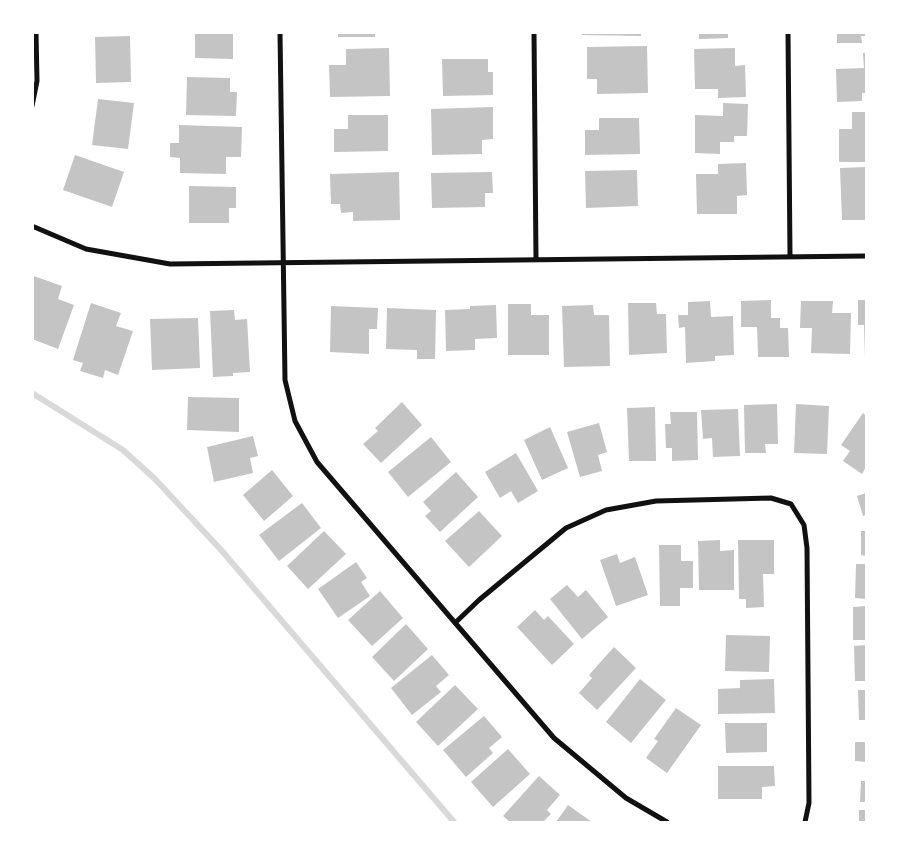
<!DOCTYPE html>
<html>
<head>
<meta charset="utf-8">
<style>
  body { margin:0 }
  #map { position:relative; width:899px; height:855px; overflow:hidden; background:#fff; font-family:"Archivo Narrow",sans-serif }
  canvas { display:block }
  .frame { position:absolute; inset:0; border:34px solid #fff; pointer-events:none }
</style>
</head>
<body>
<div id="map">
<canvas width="899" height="855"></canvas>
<div class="frame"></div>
</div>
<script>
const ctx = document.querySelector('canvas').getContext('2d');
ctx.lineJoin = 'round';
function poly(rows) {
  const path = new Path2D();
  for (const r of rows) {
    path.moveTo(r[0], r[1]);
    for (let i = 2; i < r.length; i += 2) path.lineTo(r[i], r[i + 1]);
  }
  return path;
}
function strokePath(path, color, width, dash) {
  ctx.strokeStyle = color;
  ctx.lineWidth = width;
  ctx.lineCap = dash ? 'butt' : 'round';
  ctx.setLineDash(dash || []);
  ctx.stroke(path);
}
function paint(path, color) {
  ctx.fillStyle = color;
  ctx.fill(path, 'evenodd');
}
strokePath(poly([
  [32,393,123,450,155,479,222,551,454,822]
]), '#d9d9d9', 6);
paint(poly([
  [195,32,233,32,233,59,195,58],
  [338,32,375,32,375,37,338,37],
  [582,32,641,32,641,36,582,35],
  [699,32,728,32,728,38,699,39],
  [837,32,866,32,866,36,861,36,862,43,837,43],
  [130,36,131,82,96,83,95,37],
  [647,46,648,93,597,94,597,79,587,79,587,47],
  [389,48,390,96,330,97,329,65,346,65,346,49],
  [735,48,735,66,745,65,746,97,718,98,718,89,695,89,694,49],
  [863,53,866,53,866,93,862,93,862,101,837,102,836,69,864,68],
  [442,59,488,59,488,72,493,72,493,95,443,96],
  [187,77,230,78,230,92,237,92,236,116,186,115],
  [98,99,134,103,128,149,92,145],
  [723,103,748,104,747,136,734,136,734,142,720,142,720,154,695,153,695,115,723,116],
  [493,107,493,139,482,140,482,154,432,155,431,109],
  [852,112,866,112,865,162,839,162,839,129,852,129],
  [348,115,388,115,388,151,334,152,334,129,348,129],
  [599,118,639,118,640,154,585,155,585,130,599,130],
  [179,125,242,127,241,157,226,157,226,174,180,173,180,158,170,157,170,143,179,143],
  [75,155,124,172,112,207,63,190],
  [746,163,747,195,737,196,737,214,697,214,696,174,718,174,718,164],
  [866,167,866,220,842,220,840,168],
  [637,170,638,206,586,208,585,171],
  [399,172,400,220,353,221,353,212,341,213,340,204,331,204,330,174],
  [492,172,493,193,485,193,485,207,432,208,431,173],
  [189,186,236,187,236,208,229,208,229,223,189,223],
  [34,276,62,286,58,299,74,305,58,349,32,339],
  [771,300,771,318,780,318,780,328,788,328,789,357,758,357,757,327,741,327,741,301],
  [858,300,866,300,866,359,865,359,864,325,858,325],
  [710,301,711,317,733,316,734,355,715,356,715,361,686,363,685,327,679,328,678,315,688,315,688,302],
  [801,301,833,301,832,313,851,313,850,354,811,353,812,328,800,328],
  [91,303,121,313,116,326,133,331,118,375,105,370,103,378,80,371,83,363,73,360],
  [628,303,656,303,657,314,666,314,667,353,629,355],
  [508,304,531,304,531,315,549,315,549,355,508,355],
  [496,305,497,338,475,339,475,350,446,351,445,310,470,309,470,306],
  [593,305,594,315,609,315,610,366,564,367,562,306],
  [331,306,378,308,377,329,369,329,369,354,330,352],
  [387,308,436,310,435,359,417,359,417,350,386,349],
  [234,310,235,320,247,319,250,372,233,373,233,376,213,377,210,311],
  [198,318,200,368,152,370,150,319],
  [188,397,239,398,239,432,187,430],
  [402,402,422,425,381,463,363,444,378,431,375,428],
  [777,404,778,444,765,444,766,453,745,453,744,405],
  [796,404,829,406,827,454,794,453],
  [655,407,656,461,629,461,627,408],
  [738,409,740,456,713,457,712,438,703,439,701,410],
  [670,412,697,412,698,460,672,461,672,448,666,448,665,424,671,424],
  [863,413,866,416,866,467,862,474,843,461,850,451,841,445],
  [599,423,607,452,598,455,602,471,580,477,567,432],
  [550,427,568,468,542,480,524,440],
  [253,436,258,456,250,458,253,473,214,482,207,447],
  [431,437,451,462,408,497,388,472],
  [516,453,538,491,518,503,511,491,500,498,485,472],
  [272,470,293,496,264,521,243,495],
  [456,472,478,497,440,532,425,516,431,511,423,502],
  [866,493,866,515,863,516,857,496],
  [302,503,321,528,279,561,259,535],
  [479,511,502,536,469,567,445,541],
  [324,531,346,554,308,589,287,566],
  [861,531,866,531,866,556,861,555],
  [720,540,720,551,734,550,734,590,699,590,698,541],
  [738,540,774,540,774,574,763,574,764,607,746,608,746,599,739,599],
  [659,545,681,545,681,561,693,561,693,588,680,588,680,606,660,606],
  [617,554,620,563,635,557,648,595,616,606,600,560],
  [356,562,367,578,361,582,370,596,338,618,318,589],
  [856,564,866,564,866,599,855,598],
  [567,585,578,597,586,590,608,617,582,639,550,599],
  [380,591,403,618,372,646,348,620],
  [866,606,866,640,853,640,853,607],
  [535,610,544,620,548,616,574,644,552,665,517,627],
  [406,624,428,649,394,681,372,657],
  [726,635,770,636,769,672,725,671],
  [866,645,866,681,855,681,854,646],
  [614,647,636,668,597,710,579,693,592,678,589,675],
  [432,655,449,675,436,686,441,692,412,715,391,688],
  [640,679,666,700,631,743,606,722],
  [774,679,775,713,718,714,718,689,740,688,740,680],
  [455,685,478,709,438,746,416,722],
  [858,690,866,690,866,720,859,720],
  [676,708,701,725,667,773,646,758,658,741,654,739],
  [484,716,502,737,489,748,493,753,466,777,443,750],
  [725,723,767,723,767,752,726,753],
  [855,742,866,742,866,762,855,761],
  [508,749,530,774,493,807,471,782],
  [718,766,774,766,775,786,762,787,762,799,718,799],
  [539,776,560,795,547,810,551,814,543,822,510,822,503,816],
  [861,781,866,781,866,802,860,802],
  [568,805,592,822,556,822],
  [859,810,866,810,866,822,859,822]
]), '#c4c4c4');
strokePath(poly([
  [280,32,285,380,295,421,317,462,554,738,626,798,667,822],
  [534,32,536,260],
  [788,32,790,256],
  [32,106,37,81,36,32],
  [32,226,86,249,170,264,866,256],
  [455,623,479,600,566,528,606,510,656,501,771,498,791,504,804,525,807,548,809,803,805,822]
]), '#111', 5);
</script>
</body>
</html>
